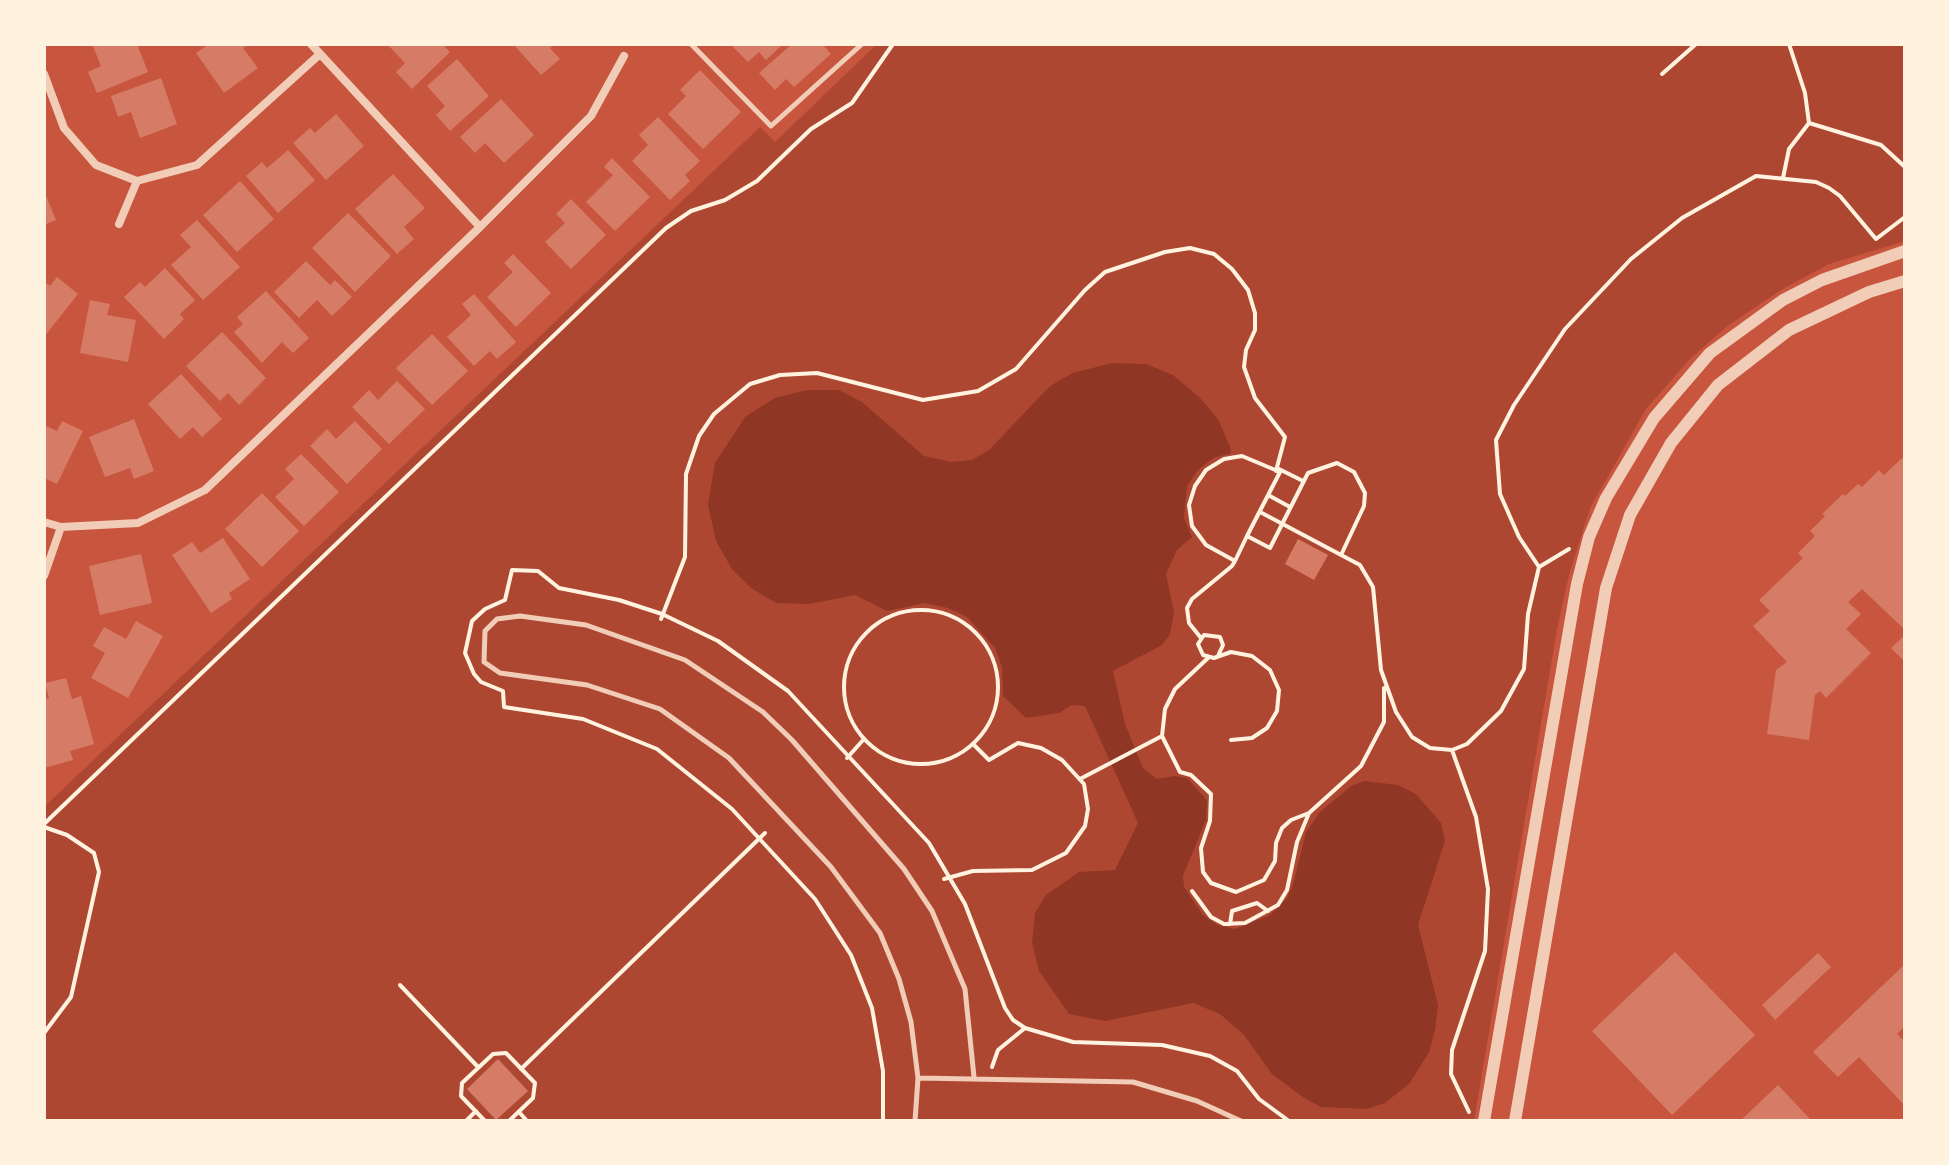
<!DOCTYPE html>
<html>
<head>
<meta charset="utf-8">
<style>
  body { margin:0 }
  #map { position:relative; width:1949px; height:1165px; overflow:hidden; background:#c8553d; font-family:"Asap Condensed",sans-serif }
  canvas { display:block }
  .frame { position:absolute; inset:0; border:46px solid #fff3e0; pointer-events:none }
</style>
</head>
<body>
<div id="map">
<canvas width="1949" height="1165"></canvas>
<div class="frame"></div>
</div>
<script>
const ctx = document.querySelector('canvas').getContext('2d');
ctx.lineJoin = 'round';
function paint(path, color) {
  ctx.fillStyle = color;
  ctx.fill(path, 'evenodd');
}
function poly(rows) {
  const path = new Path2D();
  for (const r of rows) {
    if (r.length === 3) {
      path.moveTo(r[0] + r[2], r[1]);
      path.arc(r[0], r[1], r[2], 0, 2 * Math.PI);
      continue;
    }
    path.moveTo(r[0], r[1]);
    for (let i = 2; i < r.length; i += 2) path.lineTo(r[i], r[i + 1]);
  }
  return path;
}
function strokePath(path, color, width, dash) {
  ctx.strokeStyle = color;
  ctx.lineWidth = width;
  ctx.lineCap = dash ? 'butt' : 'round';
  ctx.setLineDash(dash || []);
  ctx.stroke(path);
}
paint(poly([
  [877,44,1905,44,1905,241,1829,264,1781,290,1726,327,1689,360,1646,409,1590,508,1569,575,1557,629,1474,1121,44,1121,44,807,760,127,775,142]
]), '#ae4732');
paint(poly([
  [1112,363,1146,364,1173,375,1199,397,1218,419,1230,447,1231,453,1213,458,1198,470,1187,486,1184,518,1192,537,1177,550,1166,574,1174,613,1170,634,1162,645,1113,671,1125,724,1143,768,1157,779,1174,776,1187,778,1207,800,1206,820,1183,876,1184,887,1203,915,1218,925,1235,929,1270,915,1287,898,1293,885,1306,832,1320,812,1351,786,1364,781,1398,785,1416,794,1441,823,1445,841,1418,925,1438,1005,1435,1030,1429,1052,1410,1083,1385,1103,1367,1109,1321,1107,1304,1098,1272,1074,1244,1035,1220,1014,1193,1003,1105,1021,1069,1014,1039,971,1032,943,1035,913,1046,895,1079,872,1115,870,1138,823,1085,706,1072,705,1059,713,1026,718,1003,696,1002,667,995,648,967,617,948,608,925,603,887,611,855,595,809,604,776,603,751,588,732,569,716,541,708,505,715,463,745,417,775,398,807,390,839,390,862,402,924,456,952,462,972,460,989,450,1050,386,1073,373]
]), '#8f3625');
paint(poly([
  [92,44,137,44,148,72,97,93,88,72,101,66],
  [209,44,249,44,243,48,258,68,224,93,196,53],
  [387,44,442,44,450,52,412,89,396,72,405,63],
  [513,44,555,44,550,48,560,59,541,75],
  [735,44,783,44,766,60,759,52,748,62,733,47],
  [792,44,822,44,831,54,794,87,786,79,775,90,759,73],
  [457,59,489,96,450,131,436,115,445,106,427,86],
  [700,70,741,112,703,149,668,114,686,96,680,90],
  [161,78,177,124,140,138,131,112,118,117,111,96],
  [501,99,534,135,504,163,485,143,475,153,460,137],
  [336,114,364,146,326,180,293,143,310,128,315,133],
  [658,117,700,161,685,175,690,181,670,200,632,161,648,145,639,135],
  [288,150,315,180,278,213,246,176,262,162,267,168],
  [612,158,650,197,615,231,586,202,613,175,604,167],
  [393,174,425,208,404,227,414,239,397,254,355,209],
  [240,181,274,219,237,252,203,215],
  [44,191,56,220,44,225],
  [571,199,606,235,571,269,545,242,565,223,556,214],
  [348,213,391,256,355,292,312,248],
  [197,220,240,267,203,300,171,265,191,247,180,235],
  [513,254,551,293,516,327,487,297,513,272,504,263],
  [306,261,330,285,335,280,352,297,332,316,317,300,299,318,274,292],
  [165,268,195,300,180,314,184,319,164,339,124,297,140,282,145,287],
  [57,277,78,294,44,337,44,281,50,286],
  [266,291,309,338,293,353,282,342,262,363,234,332,243,324,237,317],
  [474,294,516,342,497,359,490,351,474,366,447,337,471,315,462,304],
  [90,300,110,304,107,315,136,320,128,362,80,353],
  [222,332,266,378,239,405,228,393,220,401,186,366],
  [432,334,468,371,432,405,396,368],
  [181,374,222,419,202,437,193,427,180,439,148,404],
  [397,381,425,409,389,444,352,407,369,390,378,400],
  [134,419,154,471,134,479,130,468,105,477,89,437],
  [62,421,83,431,57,484,44,478,44,425,57,431],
  [355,421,382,449,347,484,310,446,327,429,336,439],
  [301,454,339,492,304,526,275,497,294,479,285,469],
  [1902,458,1905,461,1905,630,1862,589,1848,602,1861,614,1846,629,1871,653,1826,698,1820,691,1815,695,1809,740,1767,734,1776,670,1787,662,1753,626,1770,611,1759,600,1803,558,1798,553,1815,536,1810,531,1825,516,1822,514,1843,494,1845,496,1858,484,1862,487,1879,470,1884,475],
  [262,493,299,531,262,567,225,529],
  [223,538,250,579,229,593,232,599,211,613,172,555,192,542,200,553],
  [1298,539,1328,555,1314,580,1285,564],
  [141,554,152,603,100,615,89,566],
  [136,621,163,636,128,698,91,678,105,653,93,646,104,627,126,639],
  [1905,635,1905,662,1891,648],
  [66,678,72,699,81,696,94,744,70,751,73,760,44,768,44,699,49,698,45,683],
  [1675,952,1755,1035,1672,1115,1592,1031],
  [1818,953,1831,967,1775,1020,1762,1005],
  [1905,964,1905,1026,1897,1034,1905,1042,1905,1106,1859,1057,1838,1077,1813,1052],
  [498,1059,528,1091,496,1120,467,1089],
  [1778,1085,1810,1119,1740,1121]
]), '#d67c66');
strokePath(poly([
  [1662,74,1696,44],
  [1809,123,1881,145,1905,167],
  [1783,178,1789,149,1809,123,1805,93,1789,44],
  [1279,469,1303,481],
  [1268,495,1290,507],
  [1260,512,1360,565,1373,587,1381,670,1396,712,1412,737,1430,748,1452,750,1467,744,1501,711,1524,669,1528,614,1539,567,1519,537,1500,494,1496,440,1514,405,1565,329,1631,259,1682,218,1756,176,1816,182,1829,188,1840,196,1876,239,1905,217],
  [1247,536,1270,548,1308,473,1337,463,1354,472,1365,493,1364,506,1342,553],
  [1539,567,1569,549],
  [921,687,77],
  [661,619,685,557,686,474,699,436,714,414,750,384,780,375,817,373,923,400,978,391,1016,369,1085,290,1105,272,1165,252,1190,248,1214,254,1232,269,1248,290,1255,313,1255,330,1246,350,1244,367,1255,398,1285,437,1276,471],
  [1201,638,1189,623,1187,608,1192,599,1232,566,1235,561,1247,536,1280,472,1242,456,1224,459,1206,470,1195,486,1189,505,1192,526,1206,545,1235,561],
  [1218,656,1223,645,1220,637,1204,635,1198,644,1203,655,1214,658,1231,652,1252,656,1270,670,1279,690,1277,711,1267,728,1252,738,1231,740],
  [1208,658,1175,689,1165,709,1162,736,1180,772,1191,775,1211,794,1210,821,1201,848,1203,872,1211,883,1236,892,1264,880,1275,861,1276,843,1282,828,1291,820,1309,813,1361,766,1384,722,1384,688],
  [1452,750,1476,817,1488,889,1485,951,1452,1050,1451,1074,1469,1112],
  [847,758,864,739],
  [1080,779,1162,736],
  [44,824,666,228,691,211,725,200,757,181,811,129,852,103,893,44],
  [44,827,67,835,94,853,99,872,71,997,44,1033],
  [944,879,973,871,1032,870,1066,853,1085,826,1088,809,1084,784,1062,760,1041,748,1018,743,989,760,973,744],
  [1192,891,1211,917,1224,924,1245,923,1278,905,1287,890,1297,842,1309,813],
  [1230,924,1232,911,1257,903,1268,911],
  [400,985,478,1067],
  [992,1067,998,1050,1025,1028],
  [521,1069,765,833],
  [519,1112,527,1121],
  [466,1121,476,1111],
  [485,1121,461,1096,462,1083,493,1054,506,1053,535,1083,533,1098,509,1121],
  [883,1121,883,1071,872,1008,851,955,815,899,732,809,657,749,583,719,504,707,503,691,481,682,474,674,465,653,472,621,485,609,505,600,512,570,538,571,559,588,619,600,662,614,718,641,788,691,929,843,965,904,1005,1008,1013,1020,1025,1028,1073,1042,1162,1045,1210,1056,1237,1071,1259,1099,1289,1121]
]), '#fff3e0', 4);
strokePath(poly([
  [691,44,771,126,862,44],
  [918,1078,1133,1082,1197,1101,1241,1121],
  [915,1121,918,1078,911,1022,899,979,880,933,831,867,729,758,660,709,587,685,500,673,484,662,485,631,497,619,520,616,586,625,685,660,763,712,792,740,904,869,932,911,965,989,974,1077]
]), '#f1ccb7', 5);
strokePath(poly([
  [311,44,480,227],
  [44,74,64,128,96,165,137,181,197,165,320,54],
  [119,224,137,181],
  [44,522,61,527,138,523,205,490,480,227,591,116,624,56],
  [44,576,61,527]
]), '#f1ccb7', 8);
strokePath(poly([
  [1484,1121,1577,584,1589,537,1606,498,1654,418,1710,353,1783,300,1822,280,1905,251],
  [1515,1121,1606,588,1630,515,1671,443,1718,385,1789,330,1869,292,1905,281]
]), '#f1ccb7', 12);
</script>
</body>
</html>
